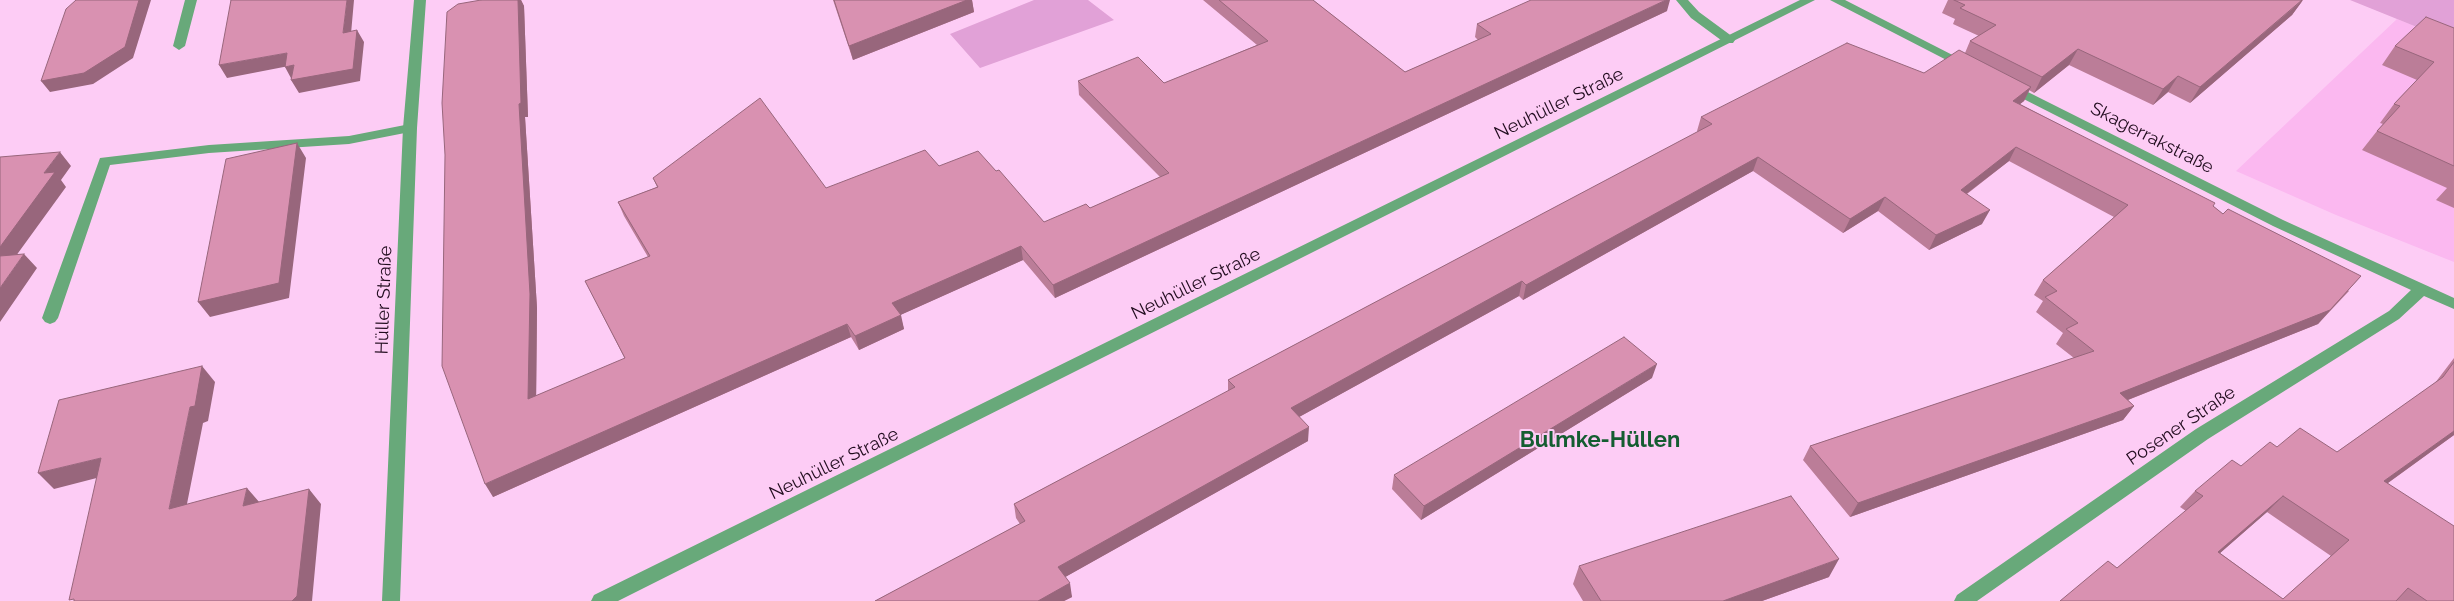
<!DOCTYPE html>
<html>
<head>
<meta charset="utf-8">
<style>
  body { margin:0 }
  canvas { display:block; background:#fdccf5 }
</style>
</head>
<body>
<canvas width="2454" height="601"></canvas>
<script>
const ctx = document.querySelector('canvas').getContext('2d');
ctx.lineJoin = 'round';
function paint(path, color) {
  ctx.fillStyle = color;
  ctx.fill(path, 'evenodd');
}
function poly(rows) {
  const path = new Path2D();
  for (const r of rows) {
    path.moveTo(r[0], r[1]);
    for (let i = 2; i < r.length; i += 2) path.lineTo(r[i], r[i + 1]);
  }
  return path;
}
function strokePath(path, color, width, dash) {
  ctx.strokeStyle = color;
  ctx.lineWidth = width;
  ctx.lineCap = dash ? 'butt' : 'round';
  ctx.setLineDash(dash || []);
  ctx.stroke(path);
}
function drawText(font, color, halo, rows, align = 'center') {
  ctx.font = font + ' Raleway,sans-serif';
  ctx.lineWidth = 4;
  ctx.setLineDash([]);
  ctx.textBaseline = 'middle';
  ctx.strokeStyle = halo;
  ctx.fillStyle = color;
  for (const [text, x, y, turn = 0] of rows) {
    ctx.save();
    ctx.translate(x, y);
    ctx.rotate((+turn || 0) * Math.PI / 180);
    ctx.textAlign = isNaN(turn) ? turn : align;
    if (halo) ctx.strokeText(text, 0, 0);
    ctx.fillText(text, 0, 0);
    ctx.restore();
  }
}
paint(poly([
  [2397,19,2454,42,2454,262,2336,215,2236,171]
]), '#fbb8f0');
paint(poly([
  [1034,0,1088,0,1114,20,980,68,950,34],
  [2350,0,2454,0,2454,42,2397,19]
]), '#e1a1d7');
paint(poly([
  [185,0,197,0,185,46,179,50,173,46,185,0],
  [1676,0,1688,0,1699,12,1733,37,1735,40,1733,43,1725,43,1691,18,1676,0],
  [410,124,415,125,417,128,415,131,349,144,209,153,110,165,58,318,55,322,50,324,45,322,42,318,100,158,209,145,349,136,410,124]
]), '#68a97a');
paint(poly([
  [414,0,426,0,417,128,400,601,382,601,403,128,414,0],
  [1800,0,1815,0,618,601,591,601,594,595,1800,0],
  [1830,0,1845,0,1974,66,1968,70,1964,69,1830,0],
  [2008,82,2283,220,2454,298,2454,309,2424,296,2399,319,2208,439,1977,601,1954,601,1957,595,2196,429,2389,311,2411,290,2273,226,2004,89,2002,86,2008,82]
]), '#68a97a');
paint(poly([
  [481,0,521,0,524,6,528,117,525,117,537,308,536,396,625,359,585,281,648,257,624,216,618,202,657,187,653,178,826,188,939,166,996,171,1044,222,1090,208,1160,177,1079,95,1078,81,1164,83,1257,45,1203,0,1313,0,1405,72,1478,40,1475,37,1477,24,1667,11,1055,298,1023,260,900,315,904,329,859,350,851,337,493,497],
  [833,0,972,0,974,12,853,60],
  [1947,0,2303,0,2292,15,2190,103,2168,92,2153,105,2069,65,2034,93,2029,90,2024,101,2020,104,2213,206,2223,214,2349,291,2318,324,2128,400,2134,406,2123,420,1850,517,1803,460,1810,446,2074,358,2056,344,2063,333,2036,312,2043,301,2034,295,2043,280,2114,217,2009,161,1967,194,1982,224,1929,250,1878,211,1843,233,1753,171,1523,300,1519,296,1299,417,1308,441,1065,577,1072,597,1064,601,875,601,1020,524,1016,518,1014,504,1228,391,1228,380,1698,132,1697,131,1701,117,1924,73,1965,53,1970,41,1979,36,1953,24,1955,19,1942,13,1948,0],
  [2454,28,2454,208,2436,200,2447,188,2362,150,2377,131,2383,124,2380,123,2394,104,2417,80,2382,65,2395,46],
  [2454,358,2454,435,2388,483,2454,601,2060,601,2117,568,2186,511,2180,507,2195,491,2277,447,2337,452,2435,383],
  [2267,512,2331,556,2283,599,2220,553],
  [1652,378,1421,520,1392,489,1394,475],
  [1579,566,1829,577,1762,601,1583,601,1573,584]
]), '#bb7d98');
paint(poly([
  [139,0,151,0,133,58,93,84,50,92,41,81],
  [347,0,354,0,350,45,343,33],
  [518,0,521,0,524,6,528,117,525,117,537,308,536,413,528,399,519,104],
  [967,0,972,0,974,12,853,60,849,46],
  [1666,0,1670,0,1667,11,1055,298,1053,285],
  [2303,0,2292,15,2190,103,2200,87],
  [357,30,364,42,360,81,299,93,291,80],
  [2078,49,2069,65,2034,93,2042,77],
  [287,53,294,65,227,78,219,65],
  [294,65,292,80,285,67],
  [2178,76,2168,92,2153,105,2163,89],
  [2031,87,2024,101,2006,115,2013,101],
  [297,143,306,158,289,298,210,317,198,302],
  [2016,147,2009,161,1953,204,1961,190],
  [60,152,71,166,61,180,66,187,5,271,0,265,0,247,44,173],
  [1758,157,1753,171,1523,300,1526,285],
  [1885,197,1878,211,1843,233,1850,219],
  [1990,210,1982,224,1929,250,1936,235],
  [1021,246,1023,260,896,317,892,303],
  [24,254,37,268,0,322,0,288],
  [2361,276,2318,324,2110,407,2120,393],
  [1522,281,1519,296,1290,422,1291,408],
  [901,315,904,329,859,350,855,336],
  [847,324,851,337,493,497,485,484],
  [1657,364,1652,378,1421,520,1424,506],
  [202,366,215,382,208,421,203,423,183,524,169,509,190,407],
  [2134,406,2123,420,1850,517,1858,503],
  [1309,427,1308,441,1060,580,1058,567],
  [2454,431,2454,435,2367,498,2384,481],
  [101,458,116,473,54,489,38,473],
  [247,488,260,503,243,506],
  [309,489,321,504,312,601,292,601],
  [2283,496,2267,512,2203,568,2218,552],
  [1839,559,1829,577,1762,601,1723,601],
  [1070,583,1072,597,1064,601,1038,601]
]), '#98667c');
const building = poly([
  [76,0,139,0,125,47,84,73,41,81,66,9,76,0],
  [231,0,347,0,343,33,357,30,353,69,291,80,294,65,285,67,287,53,219,65,231,0],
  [481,0,518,0,521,103,519,104,530,294,528,399,625,358,585,281,650,256,618,202,658,187,653,178,760,98,826,188,925,150,939,166,978,151,996,171,999,170,1044,222,1086,204,1090,208,1169,173,1078,81,1138,57,1164,83,1268,41,1219,0,1313,0,1405,72,1491,34,1477,24,1531,0,1666,0,1053,285,1021,246,892,303,901,315,855,336,847,324,485,484,442,366,445,155,442,103,447,12,458,4,481,0],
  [834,0,967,0,849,46,834,0],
  [1954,0,2302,0,2200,87,2178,76,2163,89,2078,49,2042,77,1970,41,1996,25,1960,8,1965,5,1954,0],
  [2426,17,2454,28,2454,166,2377,131,2400,106,2394,104,2434,62,2395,46,2426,17],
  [1847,43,1924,73,1959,50,2031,87,2013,101,2215,203,2213,206,2223,214,2228,209,2361,276,2330,310,2120,393,2134,406,1858,503,1810,446,2094,351,2066,329,2078,323,2045,297,2057,291,2043,280,2128,205,2016,147,1961,190,1990,210,1936,235,1885,197,1850,219,1758,157,1526,285,1522,281,1291,408,1309,427,1058,567,1070,583,1038,601,875,601,1025,521,1014,504,1235,387,1228,380,1712,124,1701,117,1847,43],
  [297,143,279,283,198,302,226,159,297,143],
  [60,152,44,173,55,172,0,247,0,157,60,152],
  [24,254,0,288,0,256,24,254],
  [1624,337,1657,364,1424,506,1394,475,1624,337],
  [2454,362,2454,431,2384,481,2454,526,2454,601,2427,601,2408,588,2396,601,2060,601,2108,561,2117,568,2203,496,2195,491,2232,460,2241,466,2270,442,2277,447,2300,428,2337,452,2443,377,2454,362],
  [2283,496,2349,540,2283,599,2218,552,2283,496],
  [202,366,195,406,190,407,169,509,247,488,243,506,309,489,297,596,292,601,74,601,74,599,69,600,101,458,38,473,59,400,202,366],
  [1791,496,1839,559,1723,601,1601,601,1579,566,1791,496]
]);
paint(building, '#d991b1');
strokePath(building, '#98667c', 1);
drawText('18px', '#210c1e', '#fdccf5', [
  ["Neuhüller Straße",1559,104,-26],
  ["Skagerrakstraße",2152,138,27],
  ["Neuhüller Straße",1196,284,-26],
  ["Hüller Straße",384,300,-88],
  ["Posener Straße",2181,426,-34],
  ["Neuhüller Straße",834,464,-26]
]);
drawText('bold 22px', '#145d31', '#fdccf5', [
  ["Bulmke-Hüllen",1600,440]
]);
</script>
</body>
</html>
